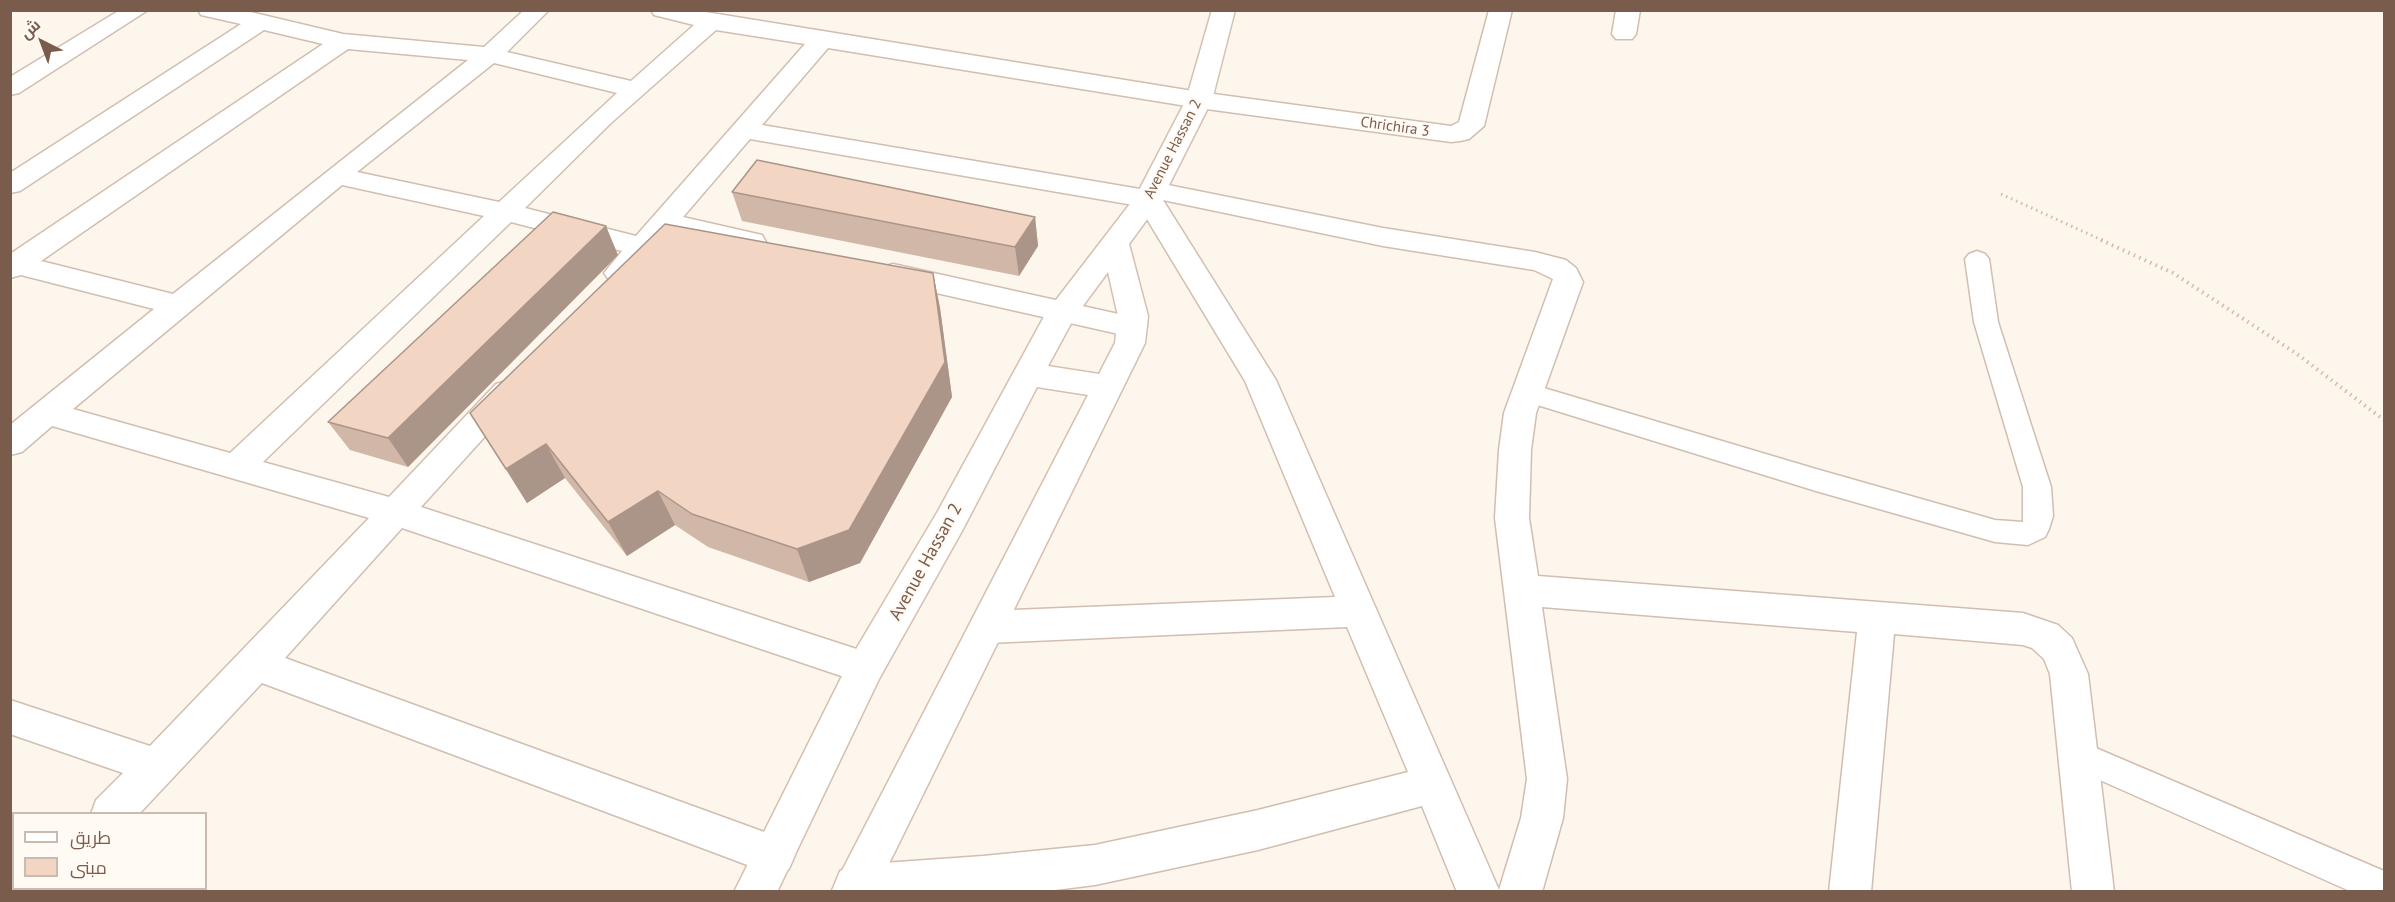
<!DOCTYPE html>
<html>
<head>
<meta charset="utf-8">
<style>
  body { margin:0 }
  #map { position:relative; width:2395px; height:902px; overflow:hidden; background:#fdf6ec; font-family:"PT Sans",Cairo,sans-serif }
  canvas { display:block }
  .frame { position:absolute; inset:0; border:12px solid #7a5c4d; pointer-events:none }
  .legend { position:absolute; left:12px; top:812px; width:195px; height:78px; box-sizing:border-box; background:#fffaf3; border:2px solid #cabbb1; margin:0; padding:8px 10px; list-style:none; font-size:18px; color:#7a5c4d }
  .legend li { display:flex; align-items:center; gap:12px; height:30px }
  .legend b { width:30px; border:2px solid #cabbb1 }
  .north { position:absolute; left:12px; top:12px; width:60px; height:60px; -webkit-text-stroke:4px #fffaf3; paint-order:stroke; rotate:318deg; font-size:16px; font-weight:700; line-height:24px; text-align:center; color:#7a5c4d }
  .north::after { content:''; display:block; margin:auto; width:21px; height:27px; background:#7a5c4d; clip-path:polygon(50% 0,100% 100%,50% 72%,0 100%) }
</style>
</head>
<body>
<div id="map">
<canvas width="2395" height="902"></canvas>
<div class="frame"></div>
<ul class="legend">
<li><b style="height:8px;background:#fff"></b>طريق</li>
<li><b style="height:16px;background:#f3d5c3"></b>مبنى</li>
</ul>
<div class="north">ش</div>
</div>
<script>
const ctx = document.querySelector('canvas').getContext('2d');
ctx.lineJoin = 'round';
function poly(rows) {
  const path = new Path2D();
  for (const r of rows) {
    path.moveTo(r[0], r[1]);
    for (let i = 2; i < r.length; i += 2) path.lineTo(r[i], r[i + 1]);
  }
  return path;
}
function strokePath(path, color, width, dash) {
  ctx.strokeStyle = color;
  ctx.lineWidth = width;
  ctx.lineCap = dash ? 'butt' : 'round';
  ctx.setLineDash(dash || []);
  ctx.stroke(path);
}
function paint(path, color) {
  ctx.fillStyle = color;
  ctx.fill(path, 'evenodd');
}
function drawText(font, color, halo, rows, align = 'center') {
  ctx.font = font + ' "PT Sans",sans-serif';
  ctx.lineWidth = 4.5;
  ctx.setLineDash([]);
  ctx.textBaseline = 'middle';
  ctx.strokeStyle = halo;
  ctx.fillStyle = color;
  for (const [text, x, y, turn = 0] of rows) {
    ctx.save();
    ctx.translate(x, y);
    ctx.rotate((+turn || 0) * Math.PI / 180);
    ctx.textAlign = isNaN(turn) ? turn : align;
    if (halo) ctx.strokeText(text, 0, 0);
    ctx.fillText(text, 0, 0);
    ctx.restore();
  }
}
const service = poly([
  [1977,251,1985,254,1989,259,1998,322,2051,487,2053,516,2049,529,2045,537,2028,545,1995,542,1816,491,1518,399,1514,392,1518,385,1527,383,1816,469,1995,520,2023,522,2023,487,1974,322,1965,259,1969,254,1977,251],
  [2077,740,2384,871,2384,892,2352,892,2066,765,2061,755,2066,745,2077,740]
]);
const minor = poly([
  [120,10,148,10,19,93,10,95,10,77,120,10],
  [198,10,242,10,343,34,484,47,524,10,549,10,507,52,631,81,694,25,654,15,651,10,693,10,1199,92,1451,126,1459,122,1489,10,1512,10,1484,126,1469,139,1460,141,1451,142,1199,108,828,48,762,125,1140,189,1143,184,1153,182,1383,228,1535,252,1566,260,1576,268,1583,282,1536,413,1531,450,1529,518,1538,576,2023,613,2058,625,2072,638,2088,674,2114,892,2072,892,2050,674,2044,659,2032,648,2023,645,1894,634,1871,892,1829,892,1857,632,1542,607,1567,779,1563,818,1542,892,1457,892,1422,806,1258,850,1095,885,1039,892,836,892,834,886,840,871,855,865,983,856,1095,845,1258,810,1408,772,1347,627,988,643,975,638,970,627,975,616,988,611,1335,597,1245,381,1139,206,750,139,683,217,762,235,766,242,762,249,752,251,670,232,629,280,619,283,609,280,604,273,622,251,511,222,263,462,389,497,496,384,507,381,518,384,523,392,518,400,421,507,878,656,884,668,878,680,865,684,402,528,285,658,789,841,795,855,789,869,774,875,262,683,139,814,91,814,96,800,123,773,10,734,10,700,150,746,369,518,52,426,22,452,10,455,10,425,154,309,21,275,10,278,10,254,323,44,264,30,20,191,10,193,10,173,241,24,201,15,198,10],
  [716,30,805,44,636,236,525,208,611,123,716,30],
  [348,49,468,60,173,294,41,261,348,49],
  [494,63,617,93,499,202,357,172,494,63],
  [342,185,484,216,230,453,73,409,342,185],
  [1163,200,1383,246,1534,270,1553,279,1504,413,1499,450,1495,518,1527,779,1521,818,1499,890,1276,380,1163,200],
  [1616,10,1640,10,1636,34,1632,39,1616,39,1612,34,1616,10],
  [893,264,1132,317,1143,320,1147,327,1143,334,1132,337,883,281,878,274,883,267,893,264],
  [18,888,62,888,61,892,17,892,18,888]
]);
const secondary = poly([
  [1212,10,1235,10,1212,100,1162,199,1129,244,1148,316,1145,343,875,892,831,892,1088,395,1037,387,962,531,879,679,777,892,734,892,852,656,938,511,1046,313,1136,196,1186,100,1212,10],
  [1108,272,1118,316,1115,343,1099,374,1048,366,1074,318,1108,272]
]);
strokePath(service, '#d1beb0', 3);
strokePath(minor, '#d1beb0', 3);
strokePath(secondary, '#d6c0b0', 3);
strokePath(poly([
  [2001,194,2104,241]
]), '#d9b8a5', 3, [1.5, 4]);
strokePath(poly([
  [2101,240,2173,273,2297,354,2384,420]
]), '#d9b8a5', 4, [1.5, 4.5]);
paint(service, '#fff');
paint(minor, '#fff');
paint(secondary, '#fff');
paint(poly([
  [732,192,1035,217,1038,246,1019,276,742,221],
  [618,255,408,467,350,450,328,422],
  [933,273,940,308,952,397,860,563,809,582,708,547,675,525,627,556,565,478,527,503,470,413]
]), '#d1b7a8');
paint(poly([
  [1035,217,1038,246,1019,276,1015,247],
  [606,226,618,255,408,467,388,438],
  [933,273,940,308,952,397,860,563,809,582,797,549],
  [546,444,565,478,527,503,506,469],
  [658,491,675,525,627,556,608,522]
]), '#aa9588');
const building = poly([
  [757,160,1035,217,1015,247,732,192,757,160],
  [553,212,606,226,388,438,328,422,553,212],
  [665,224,933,273,945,362,849,530,797,549,692,514,658,491,608,522,546,444,506,469,470,413,665,224]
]);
paint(building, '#f3d5c3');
strokePath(building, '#aa9588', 1.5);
drawText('15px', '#7a5c4d', '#fffaf3', [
  ["Chrichira 3",1395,127,8],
  ["Avenue Hassan 2",1173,149,-63]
]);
drawText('18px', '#7a5c4d', '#fffaf3', [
  ["Avenue Hassan 2",926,562,-61]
]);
</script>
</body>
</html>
